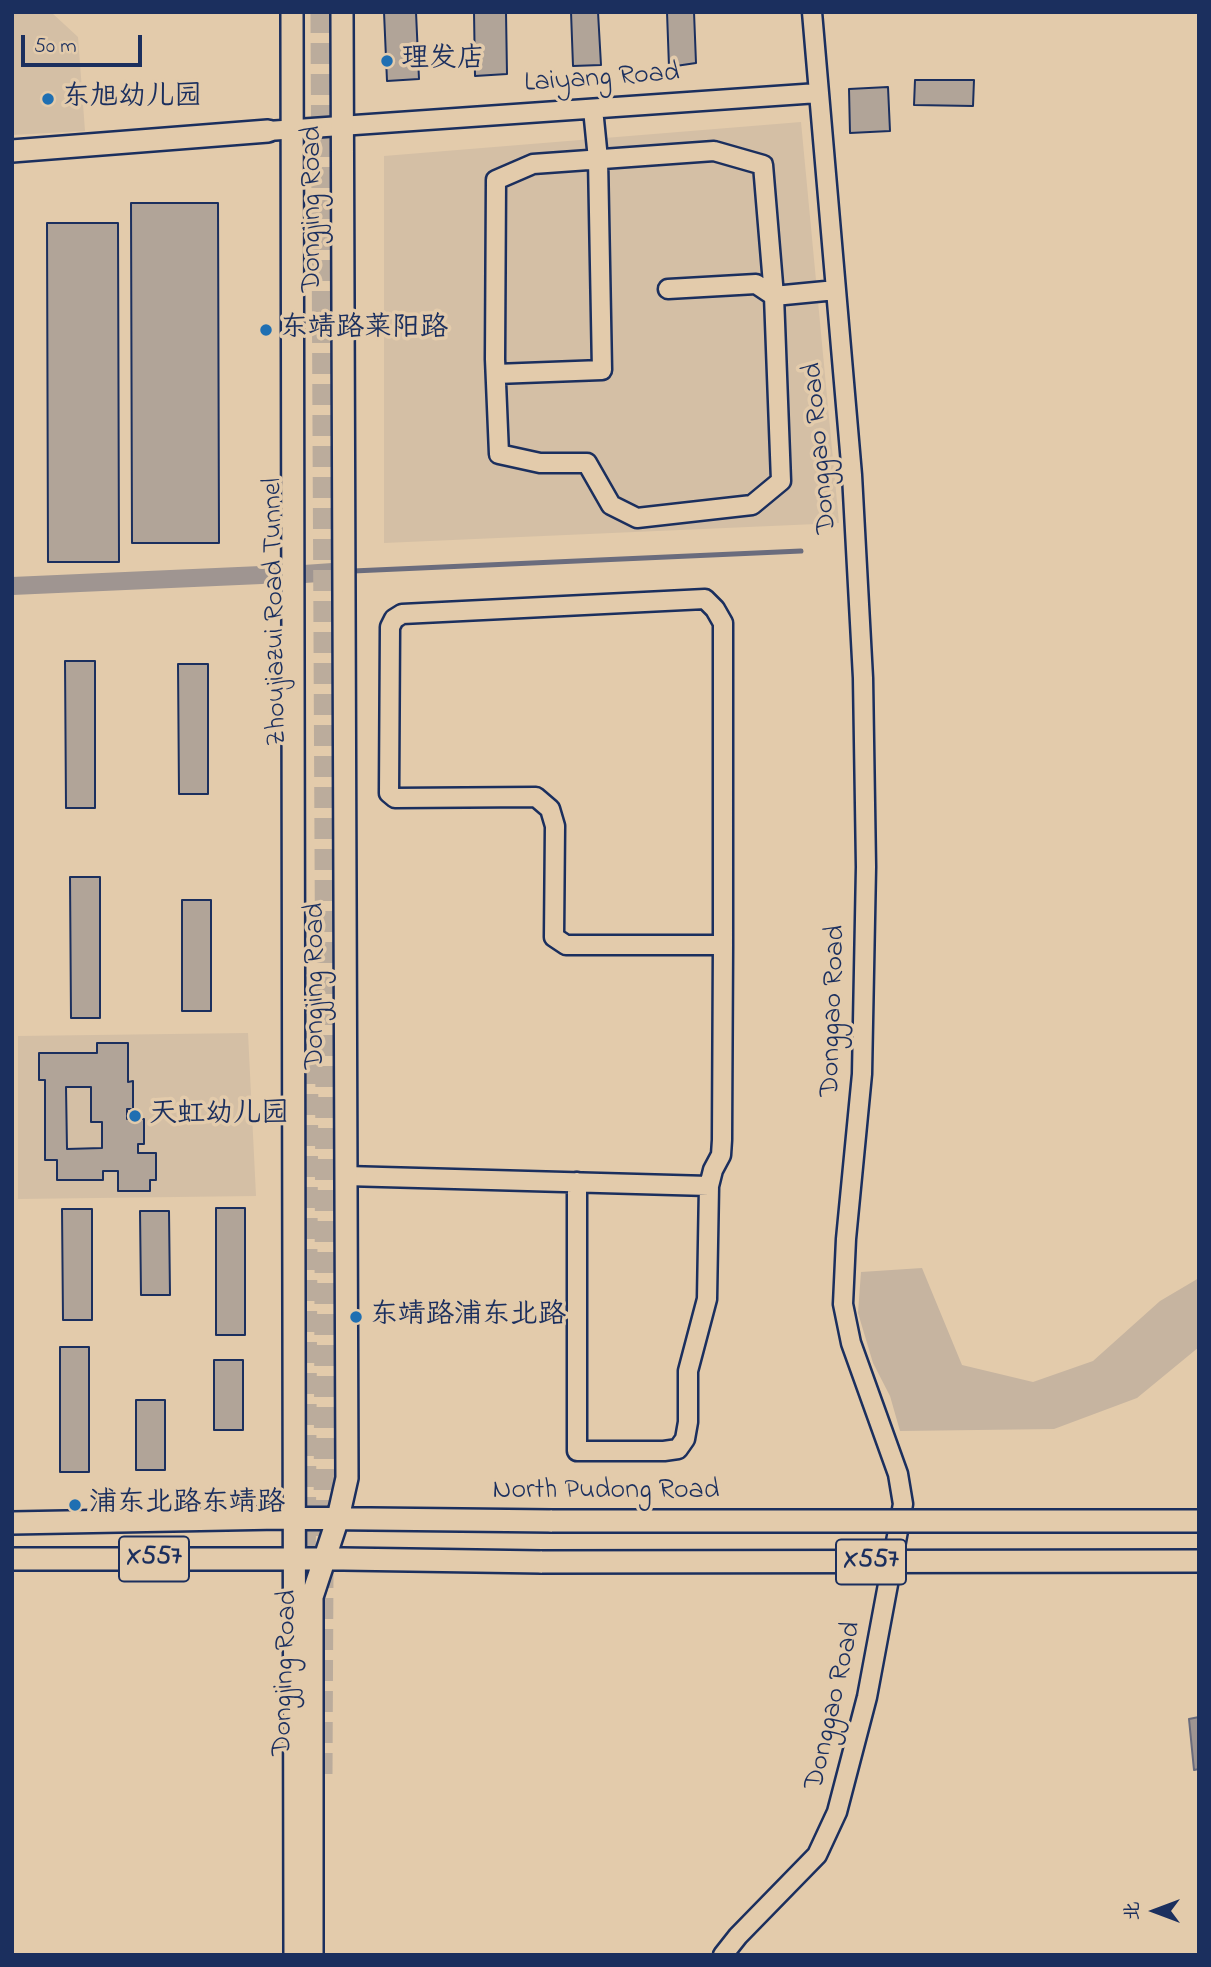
<!DOCTYPE html>
<html>
<head>
<meta charset="utf-8">
<style>
  body { margin:0 }
  #map { position:relative; width:1211px; height:1967px; overflow:hidden; background:#e3cbab; font-family:"Indie Flower","LXGW WenKai TC",sans-serif }
  canvas { display:block }
  .frame { position:absolute; inset:0; border:14px solid #1b2f5e; pointer-events:none }
  .north { position:absolute; left:1120px; top:1876px; width:70px; height:70px; -webkit-text-stroke:5px #e3cbab; paint-order:stroke; rotate:270deg; font-size:19px; font-weight:700; line-height:28px; text-align:center; color:#1b2f5e }
  .north::after { content:''; display:block; margin:auto; width:24px; height:32px; background:#1b2f5e; clip-path:polygon(50% 0,100% 100%,50% 72%,0 100%) }
  .scale { position:absolute; left:21px; top:35px; width:121px; height:32px; box-sizing:border-box; border:4px solid #1b2f5e; border-top:0; padding-left:9px; font-size:21px; line-height:24px; white-space:nowrap; color:#1b2f5e; -webkit-text-stroke:5px #e3cbab; paint-order:stroke }
</style>
</head>
<body>
<div id="map">
<canvas width="1211" height="1967"></canvas>
<div class="frame"></div>
<div class="north">北</div>
<div class="scale">50 m</div>
</div>
<script>
const ctx = document.querySelector('canvas').getContext('2d');
ctx.lineJoin = 'round';
function paint(path, color) {
  ctx.fillStyle = color;
  ctx.fill(path, 'evenodd');
}
function poly(rows) {
  const path = new Path2D();
  for (const r of rows) {
    path.moveTo(r[0], r[1]);
    for (let i = 2; i < r.length; i += 2) path.lineTo(r[i], r[i + 1]);
  }
  return path;
}
function strokePath(path, color, width, dash) {
  ctx.strokeStyle = color;
  ctx.lineWidth = width;
  ctx.lineCap = dash ? 'butt' : 'round';
  ctx.setLineDash(dash || []);
  ctx.stroke(path);
}
function drawText(font, color, halo, rows, align = 'center') {
  ctx.font = font + ' "Indie Flower","LXGW WenKai TC",sans-serif';
  ctx.lineWidth = 7;
  ctx.setLineDash([]);
  ctx.textBaseline = 'middle';
  ctx.strokeStyle = halo;
  ctx.fillStyle = color;
  for (const [text, x, y, turn = 0] of rows) {
    ctx.save();
    ctx.translate(x, y);
    ctx.rotate((+turn || 0) * Math.PI / 180);
    ctx.textAlign = isNaN(turn) ? turn : align;
    if (halo) ctx.strokeText(text, 0, 0);
    ctx.fillText(text, 0, 0);
    ctx.restore();
  }
}
paint(poly([
  [12,12,51,12,78,37,85,131,12,135],
  [801,122,839,523,384,543,384,156],
  [248,1033,256,1196,18,1199,18,1036]
]), '#d4bfa5');
paint(poly([
  [922,1268,962,1365,1033,1382,1093,1361,1160,1301,1199,1278,1199,1347,1137,1398,1054,1429,900,1431,890,1396,873,1363,858,1313,861,1272]
]), '#c6b4a0');
const water = poly([
  [1199,1717,1199,1769,1194,1770,1189,1719,1199,1717]
]);
paint(water, '#9f9591');
strokePath(water, '#6a6c7d', 2);
strokePath(poly([
  [353,571,801,551]
]), '#6a6c7d', 5);
strokePath(poly([
  [304,574,333,572],
  [12,586,284,574]
]), '#9f9591', 18);
const building = poly([
  [384,12,416,12,419,79,387,81,384,12],
  [474,12,506,12,507,74,475,76,474,12],
  [571,12,598,12,601,65,573,66,571,12],
  [667,12,694,12,696,63,669,67,667,12],
  [915,80,974,80,973,106,914,105,915,80],
  [888,87,890,131,850,133,849,89,888,87],
  [131,203,218,203,219,543,132,543,131,203],
  [47,223,118,223,119,562,48,562,47,223],
  [65,661,95,661,95,808,66,808,65,661],
  [178,664,208,664,208,794,179,794,178,664],
  [70,877,100,877,100,1018,71,1018,70,877],
  [182,900,211,900,211,1011,182,1011,182,900],
  [97,1043,128,1043,128,1082,133,1081,133,1109,127,1109,127,1119,144,1119,144,1144,138,1144,138,1153,156,1153,156,1180,150,1180,150,1191,118,1191,118,1171,103,1171,103,1180,57,1180,57,1160,45,1160,45,1080,39,1080,39,1053,97,1053,97,1043],
  [66,1087,91,1087,91,1122,102,1122,102,1148,67,1149,66,1087],
  [216,1208,245,1208,245,1335,216,1335,216,1208],
  [62,1209,92,1209,92,1320,63,1320,62,1209],
  [140,1211,169,1211,170,1295,141,1295,140,1211],
  [60,1347,89,1347,89,1472,60,1472,60,1347],
  [214,1360,243,1360,243,1430,214,1430,214,1360],
  [136,1400,165,1400,165,1470,136,1470,136,1400]
]);
paint(building, '#b1a498');
strokePath(building, '#1b2f5e', 2);
strokePath(poly([
  [321,12,326,1052,324,1536],
  [305,1611,308,1057],
  [322,1774,323,1568]
]), '#bbac9c', 21, [21, 10]);
const minor = poly([
  [268,131,818,93],
  [714,151,763,165,774,296,781,481,752,505,637,518,611,505,587,463,540,463,499,454,495,359,496,180,533,164,714,151],
  [668,289,756,284,774,296,836,290],
  [496,374,602,370,598,159,593,109],
  [346,1176,709,1186],
  [577,1182,577,1451,664,1451,678,1449,685,1439,688,1422,688,1371,707,1299,709,1186,713,1170,721,1155,722,1140,723,945,723,623,715,609,705,599,402,614,394,619,390,627,389,793,395,798,536,797,550,809,555,826,554,937,566,945,723,945],
  [723,1955,738,1936,817,1855,837,1812,867,1697,903,1504,898,1474,851,1343,843,1304,846,1239,862,1074,866,867,863,678,852,475,812,12]
]);
const major = poly([
  [292,12,295,1955],
  [12,151,268,131],
  [12,1523,280,1518,552,1521],
  [12,1559,343,1559,542,1562],
  [312,1955,312,1597,338,1518,347,1478,342,12]
]);
strokePath(minor, '#1b2f5e', 23);
strokePath(major, '#1b2f5e', 26);
strokePath(minor, '#e3cbab', 18);
strokePath(major, '#e3cbab', 21);
const majorBridge = poly([
  [552,1521,1199,1521],
  [542,1562,1199,1561]
]);
strokePath(majorBridge, '#1b2f5e', 26, []);
strokePath(majorBridge, '#e3cbab', 21);
for (const [x, y, r, color] of [
  [387,61,7,"#1f6fb2"],
  [48,99,7,"#1f6fb2"],
  [266,330,7,"#1f6fb2"],
  [135,1116,7,"#1f6fb2"],
  [356,1317,7,"#1f6fb2"],
  [75,1505,7,"#1f6fb2"]
]) {
  const dot = new Path2D();
  dot.arc(x, y, r, 0, 2 * Math.PI);
  ctx.fillStyle = color;
  ctx.fill(dot);
  strokePath(dot, '#e3cbab', 2.5);
}
for (const [x, y, w] of [
  [154,1559,70],
  [871,1562,70]
]) {
  const box = new Path2D();
  box.roundRect(x - w / 2, y - 22.5, w, 45, 5);
  ctx.fillStyle = '#e3cbab';
  ctx.fill(box);
  strokePath(box, '#1b2f5e', 2);
}
drawText('bold 26px', '#1b2f5e', null, [
  ["X557",154,1559],
  ["X557",871,1562]
]);
drawText('28px', '#1b2f5e', '#e3cbab', [
  ["理发店",401,61],
  ["东旭幼儿园",62,99],
  ["东靖路莱阳路",280,330],
  ["天虹幼儿园",149,1116],
  ["东靖路浦东北路",370,1317],
  ["浦东北路东靖路",89,1505]
], 'left');
drawText('28px', '#1b2f5e', '#e3cbab', [
  ["Laiyang Road",602,80,-4],
  ["Dongjing Road",314,209,-90],
  ["Donggao Road",822,448,-95],
  ["Zhoujiazui Road Tunnel",277,612,-91],
  ["Dongjing Road",317,986,-90],
  ["Donggao Road",835,1011,-88],
  ["North Pudong Road",606,1492],
  ["Dongjing Road",287,1673,-88],
  ["Donggao Road",835,1706,-77]
]);
</script>
</body>
</html>
